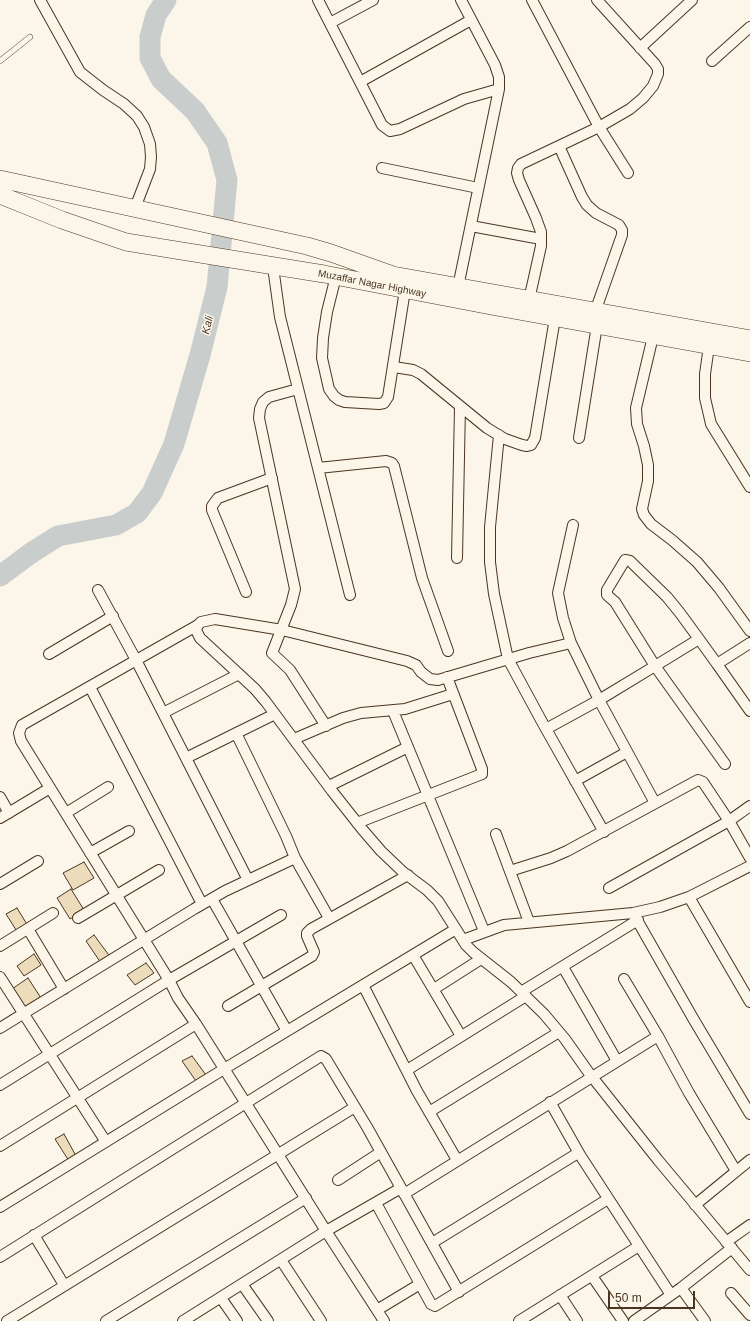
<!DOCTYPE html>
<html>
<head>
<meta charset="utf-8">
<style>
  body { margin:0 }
  #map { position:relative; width:750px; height:1321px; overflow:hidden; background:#fbf6e9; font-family:Arial,sans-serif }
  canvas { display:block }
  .scale { position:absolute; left:608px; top:1291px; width:87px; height:18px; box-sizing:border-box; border:2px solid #4a3520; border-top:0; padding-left:5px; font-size:12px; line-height:14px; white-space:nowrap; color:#4a3520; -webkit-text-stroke:3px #fbf6e9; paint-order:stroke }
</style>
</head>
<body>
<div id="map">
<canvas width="750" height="1321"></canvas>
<div class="scale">50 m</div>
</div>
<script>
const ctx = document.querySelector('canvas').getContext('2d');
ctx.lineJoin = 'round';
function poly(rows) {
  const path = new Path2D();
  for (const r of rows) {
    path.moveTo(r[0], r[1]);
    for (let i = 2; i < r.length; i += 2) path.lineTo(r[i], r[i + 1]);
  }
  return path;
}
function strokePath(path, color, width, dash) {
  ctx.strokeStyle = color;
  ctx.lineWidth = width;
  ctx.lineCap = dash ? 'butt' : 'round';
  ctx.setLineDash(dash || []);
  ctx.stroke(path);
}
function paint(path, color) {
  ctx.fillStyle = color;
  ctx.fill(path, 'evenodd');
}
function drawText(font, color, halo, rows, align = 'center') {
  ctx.font = font + ' Arial,sans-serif';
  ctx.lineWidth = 3;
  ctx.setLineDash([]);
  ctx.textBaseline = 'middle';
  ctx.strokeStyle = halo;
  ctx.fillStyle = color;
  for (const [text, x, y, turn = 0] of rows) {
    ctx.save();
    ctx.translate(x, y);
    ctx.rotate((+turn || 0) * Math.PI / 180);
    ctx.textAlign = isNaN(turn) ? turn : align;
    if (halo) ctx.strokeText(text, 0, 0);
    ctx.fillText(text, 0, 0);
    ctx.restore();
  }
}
strokePath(poly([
  [0,576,31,553,58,536,116,525,137,513,152,493,174,444,200,355,217,287,227,180,217,143,195,111,161,79,150,58,150,37,156,15,166,0]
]), '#c9cecd', 21);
const building = poly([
  [84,862,94,878,73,890,63,873,84,862],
  [71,889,84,910,70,919,57,898,71,889],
  [17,908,28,926,18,933,6,914,17,908],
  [94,935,111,958,101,963,86,941,94,935],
  [34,954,41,965,24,976,17,966,34,954],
  [146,963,154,973,135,985,127,975,146,963],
  [28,978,41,998,25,1009,12,989,28,978],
  [192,1056,206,1075,196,1081,182,1061,192,1056],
  [64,1134,76,1156,69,1161,55,1139,64,1134]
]);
paint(building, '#ecdcbc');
strokePath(building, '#4a3520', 1);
const service = poly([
  [0,61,30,37]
]);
const minor = poly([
  [40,0,80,72,103,90,124,104,137,116,144,127,150,144,151,157,150,169,135,208],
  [318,0,382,125,390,131,400,129,464,99,499,89],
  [532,0,599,127,628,173],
  [330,23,373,0],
  [640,48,692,0],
  [712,61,750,27],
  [360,82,471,20],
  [559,146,582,197,587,205,596,213,619,225,622,230,622,235,595,312],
  [382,168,478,188],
  [471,226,541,239],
  [273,267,280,317,350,595],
  [336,276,327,312,323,338,322,358,329,389,334,396,339,400,345,402,379,404,384,403,388,397,405,290],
  [458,287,499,89,499,77,495,65,461,0],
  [529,300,541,246,541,232,536,218,519,180,517,173,518,168,521,164,599,127,630,109,643,98,653,86,658,74,658,69,655,64,597,0],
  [654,332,636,408,637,424,644,446,648,465,648,481,642,509,644,515,651,524,672,540,697,562,719,588,750,631],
  [709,346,705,374,705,398,711,424,750,487],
  [394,367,413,370,421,374,487,428,505,439,522,445,527,446,531,445,535,438,555,318],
  [298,389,269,397,263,402,260,409,259,418,295,589,291,605,272,653,290,670,326,726],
  [499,435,490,527,490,562,494,594,508,659,541,720,604,832],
  [579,438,597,325],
  [318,468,386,461,392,463,394,466,422,578,448,651],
  [457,558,460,406],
  [98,590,136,660,248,880],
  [246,592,212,510,212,506,218,498,272,478],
  [198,625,22,725,19,733,21,741,169,980,178,998,196,1024,326,1231,384,1321],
  [699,639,680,613,667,597,630,561,625,560,607,590,607,595,615,602,655,666,725,764],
  [571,643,563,618,558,593,573,525],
  [750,643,717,664,699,639,655,666,599,700,571,643,529,653,438,680,430,679,421,672,416,665,407,661,282,630,215,619,201,622,198,625,196,630,200,638,255,689,266,702,332,791,362,829,381,851,403,872,427,890,438,901,466,945,473,952,511,982,544,1014,565,1039,589,1073,658,1160,750,1270],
  [49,654,113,616],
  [717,664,750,711],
  [90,687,202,904],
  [393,711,484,931],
  [163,713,239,674],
  [546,729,599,700,655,803],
  [236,733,286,836,295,858,329,918],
  [294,739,343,718,361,713,405,709,453,694],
  [186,758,275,714],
  [575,781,627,752],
  [329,786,408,747],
  [0,797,9,813],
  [66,813,108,787],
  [0,818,50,788],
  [357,823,482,774,482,769,447,677],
  [496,834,529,922],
  [90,853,129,831],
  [510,871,551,858,567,851,698,780,703,782,729,821,750,858],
  [0,884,38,861],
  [609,888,729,821,750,806],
  [689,897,750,1002],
  [212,899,287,1031],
  [633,913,694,1020,750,1114],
  [78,918,159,870],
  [28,929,64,989],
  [463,940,504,925,633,913,660,907,689,897,750,866],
  [0,946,53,913],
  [413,955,461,1036],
  [563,967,617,1061],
  [0,977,106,1142],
  [624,979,658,1036,689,1093,736,1171],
  [363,985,417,1091,457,1160],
  [434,989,481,959],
  [521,992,638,920],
  [228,1006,312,956,314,952,307,936,307,933,311,929,408,875],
  [0,1028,194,909,225,891,295,858],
  [407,1070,526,996],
  [0,1085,169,980,281,915],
  [550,1102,580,1155,671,1295],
  [429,1112,559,1032],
  [0,1146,196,1024],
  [338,1180,381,1152],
  [404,1194,658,1036],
  [376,1203,431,1304,435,1306,608,1199],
  [695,1205,750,1160],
  [0,1207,224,1069,456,929],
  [34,1235,64,1285],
  [726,1242,750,1225],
  [432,1243,578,1153],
  [0,1257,321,1056,326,1059,367,1127,459,1292],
  [281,1260,321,1321],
  [592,1276,623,1321],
  [242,1284,268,1321],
  [681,1288,705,1321],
  [731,1293,750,1315],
  [560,1295,577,1321],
  [221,1298,237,1321],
  [377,1310,420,1284],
  [7,1321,355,1107],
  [106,1321,306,1198],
  [183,1321,326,1231,401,1188],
  [519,1321,639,1246],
  [634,1321,681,1288,732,1248]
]);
const primary = poly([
  [0,179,307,246,331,253,393,275,750,339],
  [0,195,62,220,126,242,324,274,491,306,750,353]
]);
strokePath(service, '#4a3520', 6);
strokePath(minor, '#4a3520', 12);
strokePath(primary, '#4a3520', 18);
strokePath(service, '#fbf6e9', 5);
strokePath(minor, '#fbf6e9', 10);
strokePath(primary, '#fbf6e9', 17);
drawText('10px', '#4a3520', '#fbf6e9', [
  ["Muzaffar Nagar Highway",372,284,11]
]);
drawText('italic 11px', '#4a3520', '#fbf6e9', [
  ["Kali",208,325,-76]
]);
</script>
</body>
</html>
